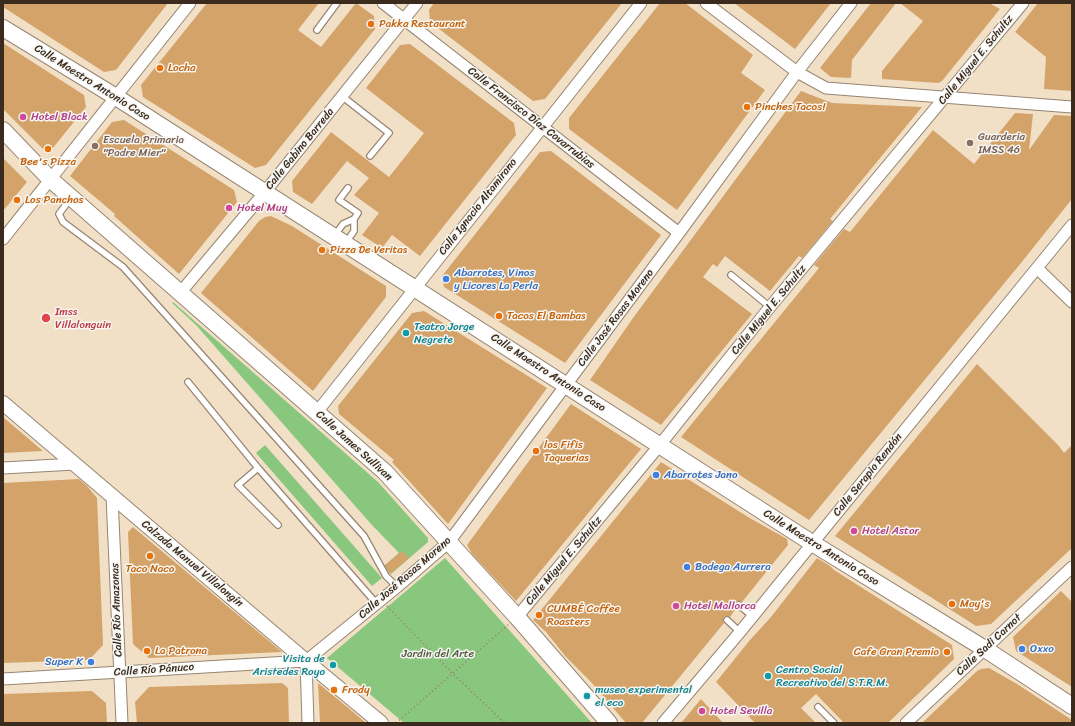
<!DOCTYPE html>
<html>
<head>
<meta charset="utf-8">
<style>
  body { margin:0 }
  #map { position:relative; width:1075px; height:726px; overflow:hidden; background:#f2e0c6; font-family:Sriracha,sans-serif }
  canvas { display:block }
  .frame { position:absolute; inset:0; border:4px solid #3b2a1e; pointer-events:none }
</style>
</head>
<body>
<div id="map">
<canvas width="1075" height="726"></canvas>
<div class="frame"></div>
</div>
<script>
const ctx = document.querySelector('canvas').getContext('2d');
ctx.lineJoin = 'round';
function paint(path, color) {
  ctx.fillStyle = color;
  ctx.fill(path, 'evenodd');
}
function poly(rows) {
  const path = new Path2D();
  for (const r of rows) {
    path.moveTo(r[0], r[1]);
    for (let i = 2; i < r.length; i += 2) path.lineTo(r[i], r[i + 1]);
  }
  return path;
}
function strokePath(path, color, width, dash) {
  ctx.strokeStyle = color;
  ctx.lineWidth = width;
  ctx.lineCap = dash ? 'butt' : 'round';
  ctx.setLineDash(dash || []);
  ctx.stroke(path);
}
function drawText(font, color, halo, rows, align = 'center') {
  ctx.font = font + ' Sriracha,sans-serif';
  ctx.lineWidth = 3;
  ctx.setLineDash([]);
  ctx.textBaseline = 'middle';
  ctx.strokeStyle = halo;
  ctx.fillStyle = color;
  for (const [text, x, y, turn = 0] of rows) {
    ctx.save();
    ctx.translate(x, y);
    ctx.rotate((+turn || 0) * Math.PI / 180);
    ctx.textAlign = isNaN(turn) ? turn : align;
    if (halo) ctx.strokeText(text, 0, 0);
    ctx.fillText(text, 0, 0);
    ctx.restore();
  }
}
paint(poly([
  [173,302,378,482,428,538,428,542,391,574,384,566,399,553,371,524,196,325,172,303],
  [265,445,382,578,372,586,256,453],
  [445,558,592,723,404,723,327,658]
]), '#89c77e');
paint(poly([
  [3,3,168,3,116,70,104,72,3,7],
  [207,3,319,3,298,30,321,47,356,3,374,16,375,29,266,165,255,168,143,97,141,85],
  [434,3,622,3,545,99,533,101,430,22,429,10],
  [660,3,685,3,753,55,741,73,765,90,677,210,569,129,569,118],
  [734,3,831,3,795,49],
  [871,3,896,3,852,60,851,78,831,77,820,68],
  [900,3,989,3,1000,9,942,81,938,83,882,79,882,71,923,21],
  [1038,3,1072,3,1072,91,1044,89,1046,57,1015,32],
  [3,43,84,95,86,107,48,154,3,109],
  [410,44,514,123,516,135,420,256,392,235,382,248,362,235,379,213,354,195,369,178,347,161,312,204,293,192,292,181,331,132,389,177,424,133,366,88,400,45],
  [801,91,832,103,922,107,830,219,833,221,802,258,799,256,770,291,725,256,717,267,713,264,703,277,752,314,661,425,590,380,633,318],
  [1015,113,1033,114,1029,150,1054,115,1072,116,1072,199,1021,263,809,520,681,437,819,268,814,265,844,229,850,232,933,130,974,164],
  [124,120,234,190,237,202,179,274,114,216,115,214,70,176,112,122],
  [551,151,661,235,565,363,444,287,442,276,540,152],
  [3,158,27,182,3,211],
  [271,216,292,226,386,286,386,297,313,391,201,293,259,221,265,217],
  [424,311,547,388,448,524,392,462,394,460,339,414,338,406,412,313],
  [977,364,1058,445,1064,453,1072,445,1072,548,991,624,976,626,835,536],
  [571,404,641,449,516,601,472,554,467,545],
  [3,417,10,423,43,451,3,453],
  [661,462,748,517,787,539,788,545,742,602,738,601,736,603,735,606,736,608,730,617,726,616,724,617,723,621,724,623,642,723,626,723,591,682,566,657,546,632,533,620],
  [79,479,87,486,97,498,103,645,89,660,3,663,3,483],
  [133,527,164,553,282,652,149,658,133,644,128,532],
  [402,551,409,558,390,574,385,565],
  [817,558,830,566,834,570,952,645,954,659,888,723,844,723,816,694,801,708,816,723,755,723,716,682,750,640,771,617],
  [1061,591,1072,602,1072,687,1016,651,1013,637],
  [989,668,1017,684,1072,720,1072,723,922,723,977,671,981,669],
  [282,683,288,688,289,723,137,723,135,702,149,687],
  [318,683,352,711,366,723,320,723],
  [92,691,106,703,107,723,3,723,3,694],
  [701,699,723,723,681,723]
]), '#d3a36a');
const service = poly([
  [317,30,337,3],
  [343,97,389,133,370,156],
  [70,199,59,214,63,222,123,267,364,536,386,576,397,587],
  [335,235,343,224,354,219,358,213,339,200,348,188],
  [345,244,354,231,354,219],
  [731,275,770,307],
  [188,382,258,468],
  [278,525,238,485,258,468,376,603],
  [739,605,753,617],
  [727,620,740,632],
  [818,707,834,723]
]);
const minor = poly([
  [383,3,679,233],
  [706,3,797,72,826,88,1072,107],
  [3,239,190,3],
  [1037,268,1072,302],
  [180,293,264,193,417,3],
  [317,412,641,3],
  [3,468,75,464],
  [112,496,122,723],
  [517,617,659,446,770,307,1023,3],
  [306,661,397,587,449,542,679,233,797,72,851,3],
  [306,661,308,723],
  [3,679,306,661],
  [663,723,740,632,1072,225],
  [906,723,1072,567]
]);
const tertiary = poly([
  [3,403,306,661,381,723]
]);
const secondary = poly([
  [3,28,116,97,812,543,985,649,1072,706],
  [3,130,50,179,385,472,517,617,609,723]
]);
strokePath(service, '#968572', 8);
strokePath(minor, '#968572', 13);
strokePath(tertiary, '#968572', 16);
strokePath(secondary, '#968572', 18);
strokePath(poly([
  [387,606,453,674,505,723],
  [396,723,508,625]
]), '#968572', 2, [1, 3]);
strokePath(service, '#fff', 5.5);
strokePath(minor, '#fff', 11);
strokePath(tertiary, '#fff', 14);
strokePath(secondary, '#fff', 16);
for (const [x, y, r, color] of [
  [371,24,4,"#e8710a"],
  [160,68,4,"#e8710a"],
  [747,107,4,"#e8710a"],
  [23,117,4,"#d1479c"],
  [970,143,4,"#8d6e63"],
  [95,146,4,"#8d6e63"],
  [48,149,4,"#e8710a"],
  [17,200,4,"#e8710a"],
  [229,208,4,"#d1479c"],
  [322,250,4,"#e8710a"],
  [446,279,4,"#3f7fe0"],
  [499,316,4,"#e8710a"],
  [46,318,5,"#e0444e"],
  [406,333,4,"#0f9aa8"],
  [536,451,4,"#e8710a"],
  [656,475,4,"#3f7fe0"],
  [854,531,4,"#d1479c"],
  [150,556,4,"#e8710a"],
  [687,567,4,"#3f7fe0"],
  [952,604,4,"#e8710a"],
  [676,606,4,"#d1479c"],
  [539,615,4,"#e8710a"],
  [1022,649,4,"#3f7fe0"],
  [147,651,4,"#e8710a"],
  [947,652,4,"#e8710a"],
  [91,662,4,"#3f7fe0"],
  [333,665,4,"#0f9aa8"],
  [768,676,4,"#0f9aa8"],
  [334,690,4,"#e8710a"],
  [587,696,4,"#0f9aa8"],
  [702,711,4,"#d1479c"]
]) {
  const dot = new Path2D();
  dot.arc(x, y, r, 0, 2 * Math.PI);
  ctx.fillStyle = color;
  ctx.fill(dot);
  strokePath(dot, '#f6f6f2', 1.5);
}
drawText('11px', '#c56008', '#f6f6f2', [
  ["Pakka Restaurant",379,24],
  ["Locha",168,68],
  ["Pinches Tacos!",755,107],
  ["Bee's Pizza",48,162,"center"],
  ["Los Panchos",25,200],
  ["Pizza De Veritas",330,250],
  ["Tacos El Bambas",507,316],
  ["los Fifis",544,445],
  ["Taquerias",544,458],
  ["Taco Naco",150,569,"center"],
  ["Moy's",960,604],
  ["CUMBÉ Coffee",547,609],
  ["Roasters",547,622],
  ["La Patrona",155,651],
  ["Cafe Gran Premio",939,652,"right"],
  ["Frody",342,690]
], 'left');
drawText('11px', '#3b2a1e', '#f6f6f2', [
  ["Calle Miguel E. Schultz",976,60,-51],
  ["Calle Maestro Antonio Caso",92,83,32],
  ["Calle Francisco Díaz Covarrubias",531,118,38],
  ["Calle Gabino Barreda",300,149,-51],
  ["Calle Ignacio Altamirano",478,207,-52],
  ["Calle Miguel E. Schultz",769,310,-51],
  ["Calle José Rosas Moreno",616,318,-53],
  ["Calle Maestro Antonio Caso",548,373,33],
  ["Calle James Sullivan",354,446,42],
  ["Calle Serapio Rendón",868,475,-51],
  ["Calle Maestro Antonio Caso",821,548,32],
  ["Calle Miguel E. Schultz",564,561,-50],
  ["Calzada Manuel Villalongín",192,564,40],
  ["Calle José Rosas Moreno",405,578,-41],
  ["Calle Río Amazonas",117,610,-92],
  ["Calle Sadi Carnot",989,645,-43],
  ["Calle Río Pánuco",154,670,-4]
]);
drawText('11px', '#b23c85', '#f6f6f2', [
  ["Hotel Black",31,117],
  ["Hotel Muy",237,208],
  ["Hotel Astor",862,531],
  ["Hotel Mallorca",684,606],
  ["Hotel Sevilla",710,711]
], 'left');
drawText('11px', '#785e54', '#f6f6f2', [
  ["Guarderia",978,137],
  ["IMSS 46",978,150],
  ["Escuela Primaria",103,140],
  ["\"Padre Mier\"",103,153]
], 'left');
drawText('11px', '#366cbe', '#f6f6f2', [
  ["Abarrotes, Vinos",454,273],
  ["y Licores La Perla",454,286],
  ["Abarrotes Jano",664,475],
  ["Bodega Aurrera",695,567],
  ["Oxxo",1030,649],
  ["Super K",83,662,"right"]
], 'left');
drawText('11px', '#be3a42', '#f6f6f2', [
  ["Imss",55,312],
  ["Villalonguin",55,325]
], 'left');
drawText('11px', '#0d838f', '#f6f6f2', [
  ["Teatro Jorge",414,327],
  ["Negrete",414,340],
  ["Visita de",325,659,"right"],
  ["Aristedes Royo",325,672,"right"],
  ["Centro Social",776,670],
  ["Recreativo del S.T.R.M.",776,683],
  ["museo experimental",595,690],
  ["el eco",595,703]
], 'left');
drawText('11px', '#52593b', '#f6f6f2', [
  ["Jardin del Arte",438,654]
]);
</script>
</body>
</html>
